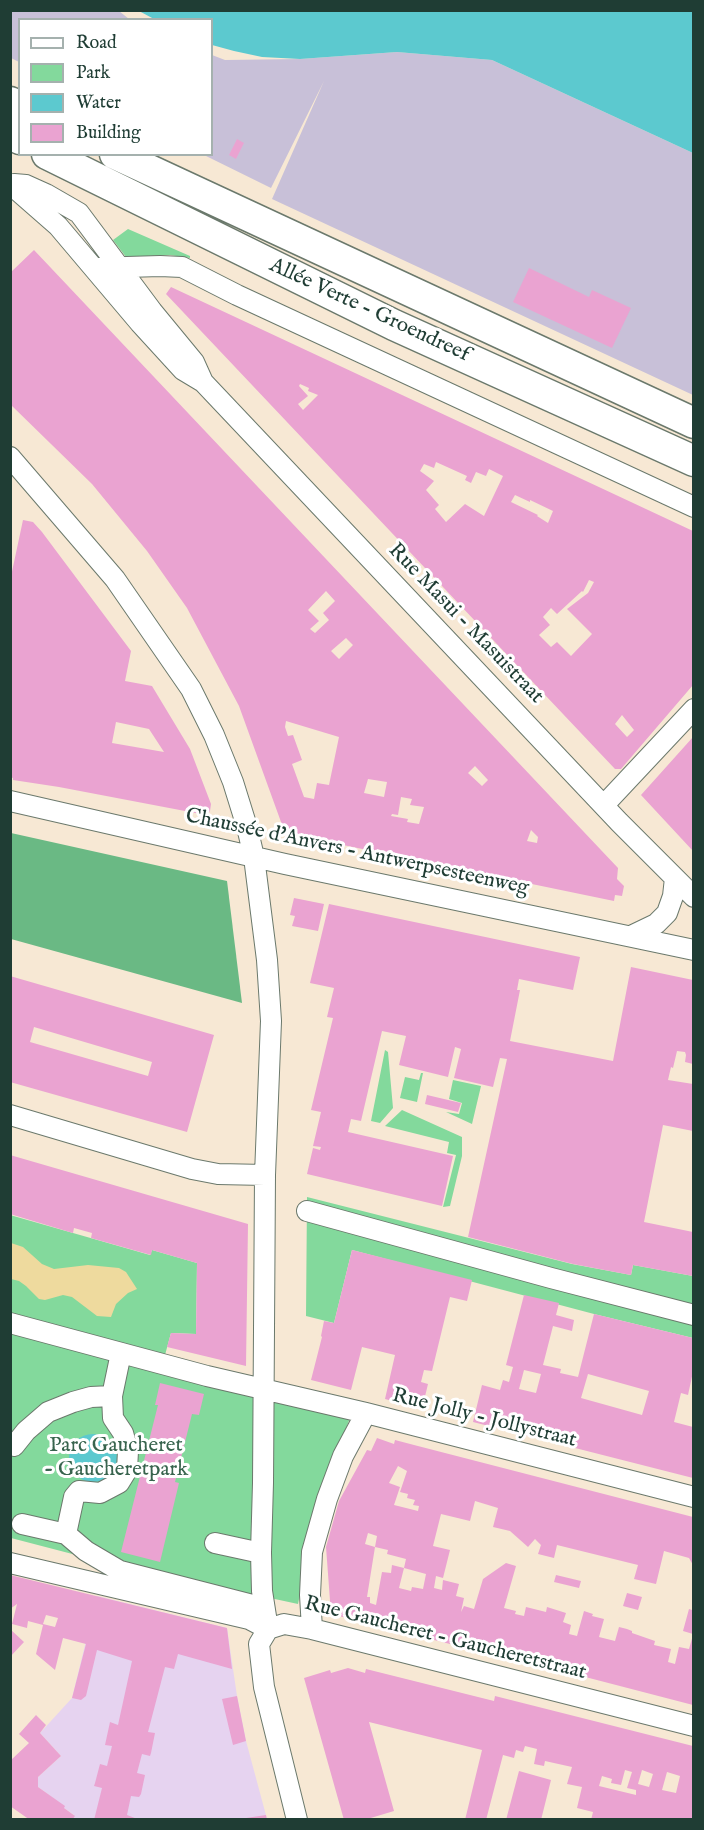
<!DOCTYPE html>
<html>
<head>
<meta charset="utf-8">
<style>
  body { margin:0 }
  #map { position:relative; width:704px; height:1830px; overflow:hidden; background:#f7e8d4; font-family:"IM FELL English",serif }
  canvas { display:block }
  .frame { position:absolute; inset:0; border:12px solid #1f3d34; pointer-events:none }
  .legend { position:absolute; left:18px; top:18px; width:195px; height:138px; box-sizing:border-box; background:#fff; border:2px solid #a5b1ae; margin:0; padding:8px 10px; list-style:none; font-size:18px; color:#1f3d34 }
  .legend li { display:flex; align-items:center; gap:12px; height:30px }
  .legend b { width:30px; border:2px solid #a5b1ae }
</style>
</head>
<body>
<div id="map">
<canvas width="704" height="1830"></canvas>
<div class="frame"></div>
<ul class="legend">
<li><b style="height:8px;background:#fff"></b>Road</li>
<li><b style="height:16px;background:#83d99c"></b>Park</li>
<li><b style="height:16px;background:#5cc9cf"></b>Water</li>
<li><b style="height:16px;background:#eaa3d1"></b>Building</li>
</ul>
</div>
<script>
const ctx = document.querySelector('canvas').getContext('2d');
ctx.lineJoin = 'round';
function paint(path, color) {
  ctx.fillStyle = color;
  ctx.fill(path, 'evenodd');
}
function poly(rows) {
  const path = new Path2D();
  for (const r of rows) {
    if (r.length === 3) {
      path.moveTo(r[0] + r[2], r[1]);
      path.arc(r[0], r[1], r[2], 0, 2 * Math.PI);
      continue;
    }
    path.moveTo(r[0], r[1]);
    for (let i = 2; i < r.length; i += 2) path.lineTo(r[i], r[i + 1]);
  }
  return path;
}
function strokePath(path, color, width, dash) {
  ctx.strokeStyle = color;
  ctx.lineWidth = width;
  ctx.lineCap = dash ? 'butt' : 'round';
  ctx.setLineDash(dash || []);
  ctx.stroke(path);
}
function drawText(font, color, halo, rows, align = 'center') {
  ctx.font = font + ' "IM FELL English",serif';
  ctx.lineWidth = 6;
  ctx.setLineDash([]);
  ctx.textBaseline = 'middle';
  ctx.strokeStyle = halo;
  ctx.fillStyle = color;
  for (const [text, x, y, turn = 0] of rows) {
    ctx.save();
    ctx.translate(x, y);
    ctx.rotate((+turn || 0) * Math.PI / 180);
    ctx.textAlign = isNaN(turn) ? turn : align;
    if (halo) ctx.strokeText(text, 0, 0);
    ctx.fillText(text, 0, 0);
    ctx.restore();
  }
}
paint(poly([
  [97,1596,227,1628,237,1696,246,1741,267,1819,72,1819,74,1815,64,1808,64,1806,38,1787,38,1777,61,1756,40,1733,72,1698]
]), '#e6d3f0');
paint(poly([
  [10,11,119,11,129,19,20,20,19,62,11,58],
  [397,52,492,60,693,153,693,395,272,199,324,81,271,188,204,155,212,154,212,55,225,60,300,59]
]), '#c8c0d8');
paint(poly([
  [128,229,190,256,190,258,170,255,126,257,113,240],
  [385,1050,388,1052,393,1108,380,1123,371,1121],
  [421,1073,423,1073,417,1102,400,1098,405,1077,419,1080],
  [453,1080,481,1086,472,1124,446,1112,459,1114,462,1103,449,1099],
  [402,1110,462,1137,462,1156,450,1206,443,1207,456,1155,447,1153,449,1142,385,1126],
  [307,1197,572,1264,631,1275,633,1265,693,1276,693,1338,594,1314,352,1250,334,1323,306,1316],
  [10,1215,150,1255,152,1250,197,1263,196,1334,171,1333,162,1366,351,1415,318,1507,298,1604,103,1562,11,1538]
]), '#83d99c');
paint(poly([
  [11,833,227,881,242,1003,11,939]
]), '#6ab984');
paint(poly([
  [11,1243,23,1247,42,1264,54,1269,88,1265,119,1268,126,1272,137,1289,128,1293,116,1304,111,1317,97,1316,72,1297,63,1295,45,1300,39,1299,26,1286,19,1281,11,1279]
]), '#eeda9e');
paint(poly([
  [139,11,693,11,693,153,492,60,397,52,300,59,262,57,234,51,212,45,212,20,154,19],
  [93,1458,24]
]), '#5cc9cf');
paint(poly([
  [237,139,244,143,236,159,229,155],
  [34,250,618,868,617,879,624,886,622,896,615,895,614,901,285,833,239,706,187,608,147,551,92,484,10,404,10,273],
  [326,591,335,601,323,613,329,620,315,633,310,629,319,621,308,610],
  [346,638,353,645,339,659,331,651],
  [286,721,339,737,329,785,317,783,314,799,304,797,292,764,302,760,293,735,288,736,285,727],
  [475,766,488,780,482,786,468,773],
  [368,779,387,782,384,797,364,793],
  [401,797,412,799,410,805,424,807,419,824,407,822,408,819,391,816,392,814,398,815],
  [531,830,538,837,537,843,527,841],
  [529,268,589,297,592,290,631,308,612,348,513,302],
  [171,287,693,531,693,685,621,769,615,769,166,294],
  [300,384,309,388,308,391,318,395,303,410,298,404,308,396,299,386],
  [436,462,467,476,465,480,471,483,476,472,486,476,489,469,503,476,484,516,465,504,446,522,435,509,439,505,426,490,434,481,420,471,424,464,434,468],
  [515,495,530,502,530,500,553,511,548,523,537,516,538,515,511,502],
  [589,580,594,582,588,593,567,609,592,634,571,656,557,642,551,647,539,635,550,625,543,617,551,608,557,614,582,591,583,592],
  [622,715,634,730,627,737,615,724],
  [23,520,33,522,42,532,131,651,125,681,152,686,190,749,211,804,210,811,206,815,59,787,13,780,13,778,10,777,10,581],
  [116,722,149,729,164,752,112,743],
  [693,737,693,851,641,795],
  [294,898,324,904,318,931,292,926,295,916,290,915],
  [329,904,580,957,573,990,519,979,517,990,520,990,510,1041,613,1061,631,967,693,980,693,1064,685,1062,686,1055,685,1052,677,1051,673,1068,671,1067,668,1080,693,1084,693,1131,663,1125,644,1222,693,1232,693,1276,633,1265,631,1275,573,1264,468,1237,507,1059,500,1058,493,1087,454,1078,461,1049,455,1047,448,1077,399,1065,406,1036,382,1031,361,1121,351,1119,348,1132,453,1156,442,1206,307,1174,313,1148,320,1150,321,1147,313,1146,321,1112,311,1110,333,1018,327,1017,334,988,310,983],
  [10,976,214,1035,187,1132,10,1082],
  [34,1027,152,1062,148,1076,30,1042],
  [427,1095,461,1103,458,1112,425,1104],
  [10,1155,248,1224,246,1366,167,1347,171,1333,196,1334,197,1263,152,1250,151,1255,91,1238,92,1233,74,1228,73,1233,10,1214],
  [352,1250,472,1280,467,1301,450,1297,432,1371,424,1370,421,1382,428,1384,422,1409,385,1399,395,1355,362,1347,351,1390,311,1380,322,1337,321,1336,324,1321,334,1323],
  [524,1295,559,1303,556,1315,574,1320,572,1331,553,1326,543,1365,561,1369,560,1373,578,1377,594,1314,693,1338,693,1372,688,1395,681,1393,674,1422,693,1427,693,1478,473,1422,482,1385,500,1390,503,1380,509,1382,513,1367,506,1365],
  [524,1370,541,1374,536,1393,519,1389],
  [588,1374,649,1391,642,1415,581,1398],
  [160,1383,204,1394,199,1415,192,1414,175,1482,179,1483,160,1562,121,1552,158,1405,155,1405],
  [377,1438,394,1444,395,1440,414,1445,693,1517,693,1565,689,1558,664,1551,656,1584,634,1579,638,1565,557,1545,554,1558,538,1554,541,1545,535,1539,528,1547,510,1531,493,1527,498,1508,475,1501,470,1521,441,1514,433,1546,450,1550,443,1578,436,1576,434,1588,442,1590,443,1580,459,1584,456,1596,464,1598,461,1612,464,1606,474,1609,483,1579,506,1563,516,1566,504,1608,516,1611,515,1614,524,1616,526,1607,546,1612,547,1607,566,1613,563,1622,571,1625,569,1634,577,1636,584,1611,593,1614,592,1616,604,1619,599,1637,615,1641,619,1627,627,1629,632,1631,632,1633,655,1641,654,1645,671,1649,668,1662,675,1664,679,1647,689,1649,693,1635,693,1705,493,1653,454,1645,331,1614,326,1547,339,1501,367,1450,371,1451],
  [398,1466,407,1471,400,1492,408,1494,407,1498,415,1500,413,1505,419,1506,418,1511,394,1505,400,1487,389,1483],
  [368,1533,377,1536,375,1547,388,1550,387,1554,406,1559,404,1568,426,1574,423,1589,412,1587,411,1591,399,1588,404,1568,392,1565,391,1573,382,1572,376,1605,370,1603,370,1597,367,1597,375,1547,365,1544],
  [10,1575,227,1628,232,1669,178,1654,174,1669,165,1667,148,1732,155,1733,151,1753,150,1756,142,1754,137,1773,145,1775,141,1794,139,1797,131,1796,127,1815,140,1820,94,1820,102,1788,94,1786,95,1783,100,1764,107,1766,112,1746,105,1745,110,1722,118,1725,132,1661,97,1650,86,1696,81,1700,72,1698,86,1644,63,1638,55,1670,36,1654,43,1625,28,1621,27,1628,12,1624,17,1604,10,1609],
  [46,1615,58,1618,55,1627,43,1624],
  [556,1575,581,1581,579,1588,554,1582],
  [627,1593,642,1597,638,1610,623,1606],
  [693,1605,693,1634,683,1631,689,1609,692,1610],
  [10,1629,24,1642,10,1657],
  [348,1668,365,1673,366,1669,494,1701,495,1696,693,1746,693,1820,591,1820,593,1812,577,1808,582,1787,567,1784,572,1767,545,1761,544,1766,534,1764,537,1749,525,1746,523,1752,516,1750,514,1758,503,1755,486,1820,465,1820,482,1750,369,1722,394,1811,364,1820,344,1820,304,1678,330,1670,331,1673],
  [625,1770,632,1772,627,1788,636,1790,636,1795,599,1786,602,1776,612,1779,611,1783,621,1785],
  [642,1770,653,1774,649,1787,638,1784],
  [667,1772,680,1776,676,1793,662,1790],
  [237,1696,246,1741,233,1745,222,1699],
  [36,1715,46,1725,40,1733,61,1756,38,1777,38,1787,65,1806,64,1808,75,1816,72,1820,30,1820,10,1806,10,1761,29,1743,19,1734],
  [519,1771,551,1780,541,1820,506,1820],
  [266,1815,267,1820,246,1820,246,1818]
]), '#eaa3d1');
const street = poly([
  [10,184,58,226,140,323,183,370,203,382,619,822,694,897],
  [14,184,26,185,46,194,79,213,152,311,194,362,203,382],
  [94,268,160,266,182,267,237,295,694,507],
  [10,457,115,579,191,689,214,735,233,782,247,827,254,857,267,960,271,1021,265,1175,263,1483,261,1553,262,1591,268,1629,259,1644,264,1687,297,1820],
  [10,801,285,864,694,950],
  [604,805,694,709],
  [631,936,656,924,667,913,673,896,675,878],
  [10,1115,192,1169,218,1174,265,1175],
  [307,1211,551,1278,694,1315],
  [10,1323,207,1376,366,1413,694,1497],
  [14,1446,26,1431,48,1412,73,1402,91,1397,112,1396],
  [22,1524,66,1534,86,1551,120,1571,264,1608],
  [66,1534,74,1497,79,1491,100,1493,119,1483,127,1470,128,1451,123,1433,113,1418,112,1396,121,1353],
  [215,1543,261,1553],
  [10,1563,249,1619,268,1629,284,1624,312,1629,694,1726],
  [312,1629,310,1595,312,1552,327,1499,343,1456,366,1413]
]);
const primary = poly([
  [10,102,20,107],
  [10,134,20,139],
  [47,154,394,325,694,461],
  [115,154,694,423]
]);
strokePath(street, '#6b796c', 22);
strokePath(primary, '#6b796c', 33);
strokePath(street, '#fff', 20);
strokePath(primary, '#fff', 30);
drawText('21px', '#1f3d34', '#fff', [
  ["Allée Verte - Groendreef",369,311,25],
  ["Rue Masui - Masuistraat",465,624,46],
  ["Chaussée d'Anvers - Antwerpsesteenweg",357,853,12],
  ["Rue Jolly - Jollystraat",484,1419,14],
  ["Rue Gaucheret - Gaucheretstraat",445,1639,14]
]);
drawText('21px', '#38644e', '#fff', [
  ["Parc Gaucheret",116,1447],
  ["- Gaucheretpark",116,1471]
]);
</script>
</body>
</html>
